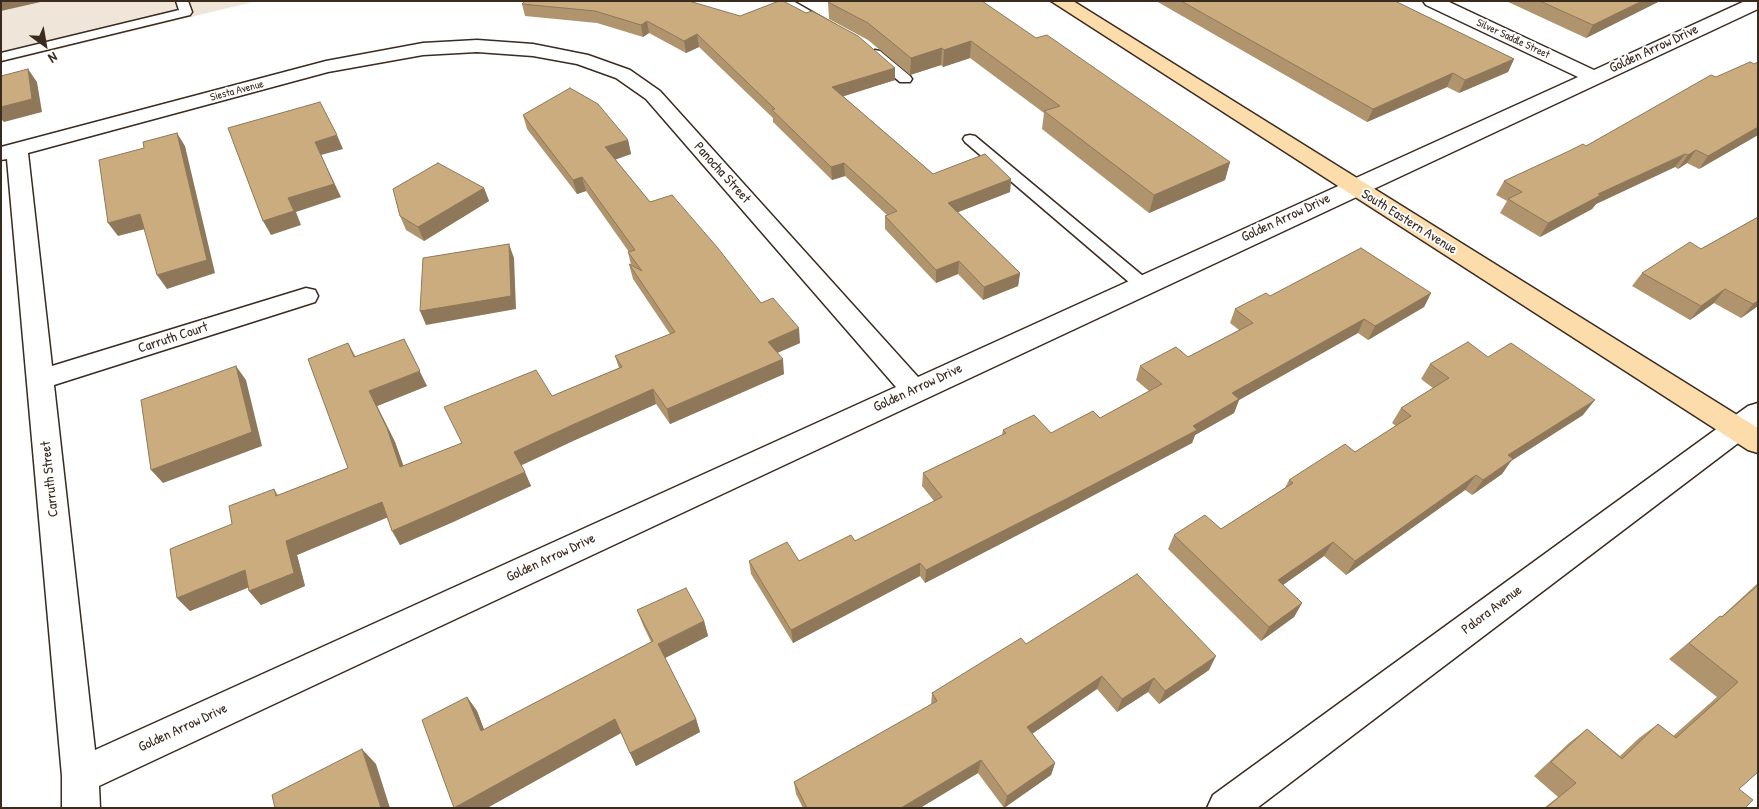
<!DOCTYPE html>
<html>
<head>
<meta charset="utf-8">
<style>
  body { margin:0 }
  #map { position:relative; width:1759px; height:809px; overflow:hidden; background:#fff; font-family:"Patrick Hand",sans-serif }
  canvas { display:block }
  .frame { position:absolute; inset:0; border:2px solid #3b2a1e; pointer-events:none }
  .north { position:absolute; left:20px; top:20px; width:50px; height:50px; -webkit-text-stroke:4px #fff; paint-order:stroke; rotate:148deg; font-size:14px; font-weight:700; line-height:20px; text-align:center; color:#3b2a1e }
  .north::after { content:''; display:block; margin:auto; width:18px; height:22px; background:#3b2a1e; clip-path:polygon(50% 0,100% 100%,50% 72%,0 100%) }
</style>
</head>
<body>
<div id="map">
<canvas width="1759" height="809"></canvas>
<div class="frame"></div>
<div class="north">N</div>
</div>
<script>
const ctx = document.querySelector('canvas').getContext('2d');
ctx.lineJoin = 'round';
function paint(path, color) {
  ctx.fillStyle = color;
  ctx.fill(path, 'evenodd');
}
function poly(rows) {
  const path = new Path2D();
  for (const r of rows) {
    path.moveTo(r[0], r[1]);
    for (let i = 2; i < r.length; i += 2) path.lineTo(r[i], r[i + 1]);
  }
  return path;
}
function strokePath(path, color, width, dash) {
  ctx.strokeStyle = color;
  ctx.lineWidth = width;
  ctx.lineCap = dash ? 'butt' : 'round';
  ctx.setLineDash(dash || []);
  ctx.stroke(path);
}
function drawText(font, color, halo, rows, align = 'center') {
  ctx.font = font + ' "Patrick Hand",sans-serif';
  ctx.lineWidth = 4;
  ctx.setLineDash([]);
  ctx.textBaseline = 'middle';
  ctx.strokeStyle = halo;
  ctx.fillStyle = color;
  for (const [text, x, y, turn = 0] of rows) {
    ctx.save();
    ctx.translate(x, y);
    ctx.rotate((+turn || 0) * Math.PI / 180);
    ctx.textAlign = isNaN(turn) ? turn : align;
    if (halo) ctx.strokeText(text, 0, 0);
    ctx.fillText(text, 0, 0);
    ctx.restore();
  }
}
paint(poly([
  [1,1,257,1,1,63]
]), '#efe6d9');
const lane = poly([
  [176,1,188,1,192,12,190,15,1,61,1,53,179,10,176,1],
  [777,1,793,1,835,25,833,28,825,28,777,1],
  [875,50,880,51,910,76,912,79,910,82,900,82,870,57,869,54,875,50],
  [970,135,975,136,1149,281,1151,285,1149,289,1137,289,965,142,963,139,965,136,970,135]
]);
const street = poly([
  [1423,1,1447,1,1594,70,1745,1,1758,1,1758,9,99,786,100,808,62,808,62,776,7,159,1,160,1,147,326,61,423,43,477,40,533,44,588,55,630,70,660,91,918,377,1578,77,1426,5,1423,1],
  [477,52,533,56,577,64,616,78,646,99,896,387,95,750,54,385,315,302,318,296,315,290,306,288,52,366,28,153,328,72,423,55,477,52],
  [1758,403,1758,428,1257,808,1207,808,1213,795,1748,406,1758,403]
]);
const primary = poly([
  [1051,1,1073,1,1758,428,1758,453,1748,450,1051,1]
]);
strokePath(lane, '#3b2a1e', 3);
strokePath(street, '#3b2a1e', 3);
strokePath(primary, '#3b2a1e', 3);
paint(lane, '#fff');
paint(street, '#fff');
paint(primary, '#fddcac');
paint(poly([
  [689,1,895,68,895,80,843,96,933,174,1011,179,1010,192,958,212,1020,273,1018,286,983,300,958,274,936,283,885,229,885,216,887,215,845,176,832,180,773,122,773,118,699,47,686,53,649,33,643,37,597,23,525,16,522,4],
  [1156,1,1395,1,1514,59,1508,72,1459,93,1447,87,1367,122],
  [1506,1,1660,1,1586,38],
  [828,2,1036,38,1230,162,1225,180,1149,213,1042,129,1044,113,970,58,943,67,941,65,910,75,868,40,829,19],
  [1754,64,1758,135,1699,169,1687,163,1678,169,1675,167,1596,204,1592,209,1540,237,1500,213,1507,201,1496,195,1504,181,1586,146,1716,77],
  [523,115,628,140,631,154,615,159,650,202,761,303,800,343,777,353,784,374,670,424,656,404,575,440,521,465,531,486,453,522,400,545,387,517,297,555,305,586,261,605,249,591,249,587,190,611,177,598,232,524,274,489,278,495,348,468,348,343,356,357,427,386,377,406,395,442,403,466,462,443,552,396,619,368,615,356,670,334,633,279,629,264,631,265,628,252,629,252,586,191,577,194,527,129],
  [484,188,489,201,424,241,406,230,400,216],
  [1758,217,1758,306,1741,318,1714,303,1690,320,1632,286,1642,273,1701,249],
  [1431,293,1424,307,1368,340,1358,333,1239,400,1234,413,1195,435,1192,443,1062,512,925,583,920,576,793,643,751,574,749,561,799,561,855,541,934,501,922,486,923,473,1002,435,1003,430,1051,433,1100,418,1149,391,1136,380,1140,366,1188,357,1239,330,1230,323,1235,309,1270,296],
  [1488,357,1583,415,1511,461,1502,474,1472,495,1465,490,1346,575,1324,556,1283,585,1302,603,1294,617,1261,641,1168,549,1174,535,1221,529,1285,488,1289,480,1355,452,1396,426,1392,423,1401,408,1433,388,1421,379,1430,364],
  [1758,583,1758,772,1739,789,1745,808,1544,808,1558,797,1534,776,1569,743,1587,729,1620,756,1639,738,1658,724,1673,736,1717,697,1669,659,1701,632,1720,616,1721,617],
  [637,610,704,621,708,636,665,658,696,719,700,732,636,766,621,733,487,808,454,808,467,697,477,711,484,730,651,642,643,625],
  [1026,644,1209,670,1159,704,1148,692,1117,712,1097,689,1032,734,1055,763,1051,775,1004,808,978,773,920,808,803,808,796,794,794,782,931,705,932,693]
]), '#af946d');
paint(poly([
  [1,1,45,1,1,11],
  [1642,1,1660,1,1586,38,1593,25],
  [647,21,649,33,643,37,641,25],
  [697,34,699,47,686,53,684,41],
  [971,41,970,58,943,67,944,50],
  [942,48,941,65,910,75,911,58],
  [1514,59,1508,72,1459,93,1465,80],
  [895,68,895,80,832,100,832,87],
  [28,69,37,82,42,112,4,122,1,119,1,107],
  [1453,73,1447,87,1367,122,1373,109],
  [1758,127,1758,135,1699,169,1708,156],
  [177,133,185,146,215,273,167,289,157,275],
  [337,135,343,149,321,155,341,197,296,212,301,225,271,235,263,221,288,198,315,142],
  [628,140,631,154,609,162,605,147],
  [1696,150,1687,163,1678,169,1688,155],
  [1685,154,1675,167,1596,204,1592,209,1540,237,1548,223,1598,194],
  [1230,162,1225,180,1149,213,1154,195],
  [844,163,845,176,832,180,831,167],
  [582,177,586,191,577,194,573,180],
  [1011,179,1010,192,948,216,948,203],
  [484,188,489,201,424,241,418,227],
  [140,214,149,228,118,236,108,223],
  [509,244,514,258,516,309,426,325,420,311],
  [959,261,958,274,936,283,936,270],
  [1020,273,1018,286,983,300,984,287],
  [1725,289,1714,303,1690,320,1701,306],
  [1431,293,1424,307,1368,340,1375,326],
  [1758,301,1758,306,1741,318,1753,304],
  [1364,319,1358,333,1239,400,1234,413,1195,435,1192,443,1062,512,925,583,926,570,1193,426,1232,393],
  [799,328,800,343,770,356,768,342],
  [404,339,427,386,377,406,395,442,409,481,400,467,369,391],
  [783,359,784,374,670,424,667,409],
  [236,366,246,380,262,446,163,483,151,470],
  [653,389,656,404,575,440,520,466,514,452,570,426],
  [1595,400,1583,415,1511,461,1502,474,1472,495,1483,480,1508,455],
  [525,472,531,486,453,522,400,545,392,531],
  [1476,475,1465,490,1346,575,1355,561],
  [382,502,391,516,297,555,305,586,261,605,249,591,286,541],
  [1333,542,1324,556,1270,594,1278,580],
  [920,563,920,576,793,643,791,630],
  [245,570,257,584,190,611,177,598],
  [1302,603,1294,617,1261,641,1269,627],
  [704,621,708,636,663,659,658,644],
  [1216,656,1209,670,1159,704,1165,691],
  [1102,676,1097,689,1023,740,1027,727],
  [1154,678,1148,692,1117,712,1122,699],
  [467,697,477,711,490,745,481,731],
  [615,719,621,733,487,808,454,808],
  [696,719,700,732,636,766,630,753],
  [362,749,376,764,390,808,381,808],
  [981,760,978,773,920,808,901,808],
  [1055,763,1051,775,1004,808,1007,796]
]), '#8e7859');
const building = poly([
  [525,1,689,1,740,16,779,1,783,1,806,13,812,11,858,36,895,68,832,87,933,174,985,154,1011,179,948,203,1020,273,984,287,959,261,936,270,885,216,897,211,844,163,831,167,772,110,775,109,697,34,684,41,647,21,641,25,595,11,522,4,525,1],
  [831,1,982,1,1036,38,1047,35,1230,162,1154,195,1044,111,1060,106,971,41,944,50,942,48,911,58,868,23,828,2,831,1],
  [1181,1,1395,1,1514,59,1465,80,1453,73,1373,109,1181,1],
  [1540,1,1642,1,1593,25,1540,1],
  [1750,62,1754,64,1758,62,1758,127,1708,156,1696,150,1688,155,1685,154,1598,194,1601,195,1548,223,1508,199,1522,192,1504,181,1569,151,1583,144,1586,146,1711,75,1716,77,1750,62],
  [28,69,32,99,1,107,1,76,28,69],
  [570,88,598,104,628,140,605,147,650,202,672,195,717,247,761,303,773,298,799,328,768,342,783,359,667,409,653,389,570,426,514,452,525,472,445,508,392,531,382,502,286,541,294,573,249,591,245,570,177,598,170,549,232,524,229,506,274,489,276,496,348,468,308,359,348,343,354,357,404,339,420,371,369,391,387,428,400,467,462,443,444,407,536,370,552,396,622,367,615,356,675,332,629,264,642,271,628,252,635,250,582,177,573,180,523,115,570,88],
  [320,102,337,135,315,142,334,184,288,198,294,211,263,221,228,128,320,102],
  [177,133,207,260,157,275,140,214,108,223,99,160,144,148,143,142,177,133],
  [438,163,484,188,418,227,400,216,393,189,438,163],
  [1758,217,1758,301,1753,304,1725,289,1701,306,1642,273,1690,242,1701,249,1758,217],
  [509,244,511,296,420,311,423,258,509,244],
  [1361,248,1431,293,1375,326,1364,319,1232,393,1239,399,1193,426,1197,430,1066,499,926,570,920,563,791,630,749,561,787,542,799,561,851,535,855,541,942,497,923,473,1006,433,1003,430,1034,415,1051,433,1093,411,1100,418,1162,384,1140,366,1176,347,1188,357,1253,323,1235,309,1266,293,1270,296,1361,248],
  [1468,342,1488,357,1511,343,1595,400,1508,455,1513,459,1483,480,1476,475,1355,561,1333,542,1278,580,1302,603,1269,627,1174,535,1205,515,1221,529,1293,483,1289,480,1345,444,1355,452,1411,416,1401,408,1449,378,1430,364,1468,342],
  [236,366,252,432,151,470,141,400,236,366],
  [1137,574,1216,656,1165,691,1154,678,1122,699,1102,676,1027,727,1055,763,1007,796,981,760,901,808,807,808,794,782,937,701,932,693,1021,638,1026,644,1137,574],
  [1758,585,1758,772,1739,789,1753,800,1745,808,1546,808,1576,783,1551,762,1587,729,1622,759,1658,724,1676,738,1738,682,1689,643,1720,616,1722,617,1758,585],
  [686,588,704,621,658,644,696,719,630,753,615,719,454,808,422,720,467,697,481,731,653,641,637,610,686,588],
  [362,749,381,808,275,808,272,795,362,749]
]);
paint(building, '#cbac7f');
strokePath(building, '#8e7859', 1);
drawText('11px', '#3b2a1e', '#fff', [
  ["Silver Saddle Street",1513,39,25],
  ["Siesta Avenue",237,91,-15]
]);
drawText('14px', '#3b2a1e', '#fff', [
  ["Golden Arrow Drive",1654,49,-25],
  ["Panocha Street",722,173,48],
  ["Golden Arrow Drive",1286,218,-25],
  ["South Eastern Avenue",1409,222,32],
  ["Carruth Court",173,338,-18],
  ["Golden Arrow Drive",918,388,-25],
  ["Carruth Street",50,479,-96],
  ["Golden Arrow Drive",551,558,-25],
  ["Palora Avenue",1492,610,-37],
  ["Golden Arrow Drive",183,728,-25]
]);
</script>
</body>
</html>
